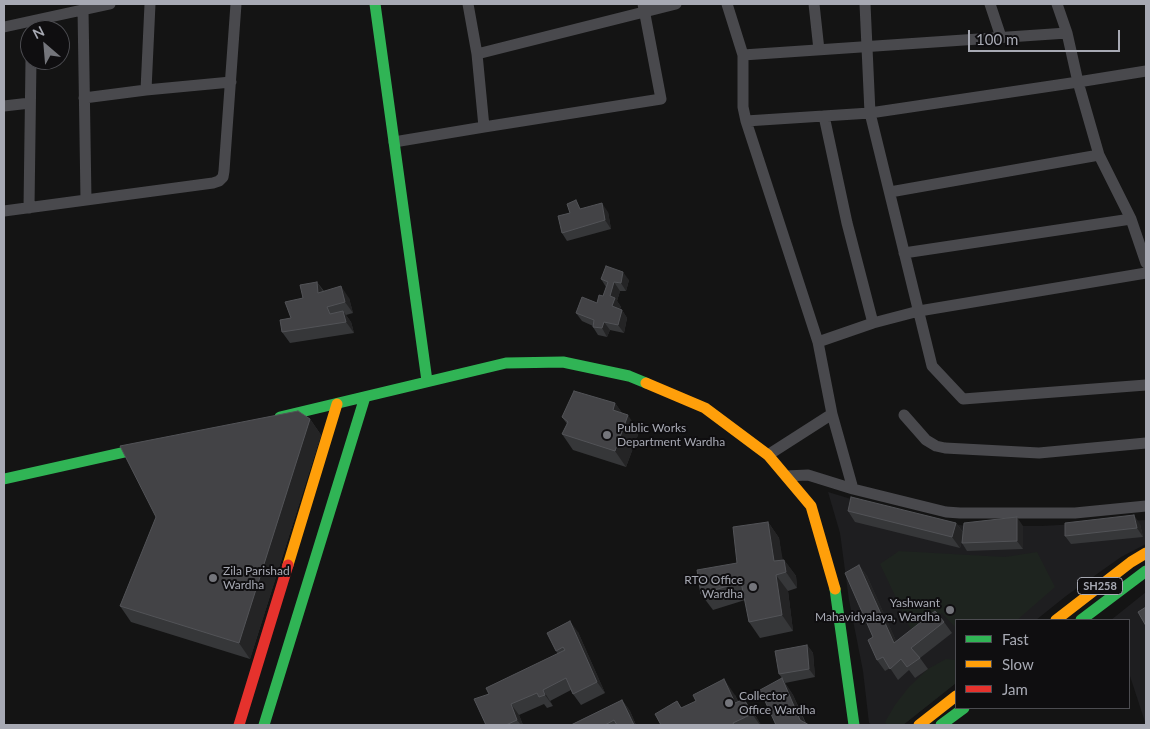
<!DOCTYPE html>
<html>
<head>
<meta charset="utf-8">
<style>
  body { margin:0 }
  #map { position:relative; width:1150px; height:729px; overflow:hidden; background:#141414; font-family:Lato,sans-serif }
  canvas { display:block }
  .frame { position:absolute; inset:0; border:5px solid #a7a9b3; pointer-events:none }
  .legend { position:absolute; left:955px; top:619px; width:175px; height:90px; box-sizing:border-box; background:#0f0e10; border:1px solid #4c4c51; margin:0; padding:6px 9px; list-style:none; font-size:15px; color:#a7a9b3 }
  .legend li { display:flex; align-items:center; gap:10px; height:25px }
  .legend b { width:25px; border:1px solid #4c4c51 }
  .north { position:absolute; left:20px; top:20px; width:50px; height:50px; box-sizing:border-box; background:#0f0e10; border:1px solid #4c4c51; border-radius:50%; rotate:333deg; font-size:14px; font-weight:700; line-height:20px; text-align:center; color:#a7a9b3 }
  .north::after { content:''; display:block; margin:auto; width:18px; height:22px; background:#74757b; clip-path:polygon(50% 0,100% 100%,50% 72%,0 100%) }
  .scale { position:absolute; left:968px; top:30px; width:152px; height:22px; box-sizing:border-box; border:2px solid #a7a9b3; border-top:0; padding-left:6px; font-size:15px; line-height:18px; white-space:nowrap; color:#a7a9b3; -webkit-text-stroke:4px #0f0e10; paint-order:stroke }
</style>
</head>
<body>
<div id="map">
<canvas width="1150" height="729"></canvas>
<div class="frame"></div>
<ul class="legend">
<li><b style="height:6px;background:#30b455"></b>Fast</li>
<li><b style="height:6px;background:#ff9f0a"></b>Slow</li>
<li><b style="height:6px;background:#e5322d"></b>Jam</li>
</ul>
<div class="north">N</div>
<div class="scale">100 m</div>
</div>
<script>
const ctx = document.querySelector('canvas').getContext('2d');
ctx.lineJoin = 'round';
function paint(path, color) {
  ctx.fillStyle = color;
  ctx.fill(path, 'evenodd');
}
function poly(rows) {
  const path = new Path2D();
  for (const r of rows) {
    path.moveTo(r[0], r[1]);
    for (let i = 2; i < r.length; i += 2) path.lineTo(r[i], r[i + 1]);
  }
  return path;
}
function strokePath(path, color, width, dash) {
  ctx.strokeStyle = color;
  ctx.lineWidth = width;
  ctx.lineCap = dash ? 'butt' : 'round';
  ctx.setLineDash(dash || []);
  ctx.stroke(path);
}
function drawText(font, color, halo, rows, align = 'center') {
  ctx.font = font + ' Lato,sans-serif';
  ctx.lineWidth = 4;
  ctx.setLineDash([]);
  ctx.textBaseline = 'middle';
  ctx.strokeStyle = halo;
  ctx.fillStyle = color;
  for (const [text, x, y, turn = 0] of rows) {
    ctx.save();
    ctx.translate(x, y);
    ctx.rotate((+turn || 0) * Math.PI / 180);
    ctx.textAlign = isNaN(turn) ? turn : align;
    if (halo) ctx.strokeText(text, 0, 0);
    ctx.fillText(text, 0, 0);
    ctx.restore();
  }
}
paint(poly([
  [828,492,907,516,966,526,1042,526,1146,520,1146,544,1121,557,1066,596,1036,620,956,620,956,683,903,725,872,725,869,723,863,671,849,600,840,533],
  [1146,592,1146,725,1129,673,1129,620,1111,620]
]), '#1e1e20');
paint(poly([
  [899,551,1005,557,1037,552,1055,587,1017,620,956,620,956,628,942,613,914,636,880,564],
  [946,659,956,660,956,683,903,725,887,725,885,722,895,705,909,687,928,669]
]), '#1e241f');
strokePath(poly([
  [468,4,477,54,676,4],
  [727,4,743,55,743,107,746,121,818,342,832,414,768,455],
  [814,4,819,50],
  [865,4,870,113,1078,82,1099,155,1131,219,1146,263],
  [990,4,1001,37],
  [1057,4,1067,33,1078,82,1146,71],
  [83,9,86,200],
  [4,27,110,4],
  [477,54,484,127,661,99,643,4],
  [743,55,1067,33],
  [146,90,150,4],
  [84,98,146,90,231,82],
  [4,106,30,103],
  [824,116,847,223,873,323],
  [746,121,870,113,932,366,963,399,1146,385],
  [394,142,484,127],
  [890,192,1099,155],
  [29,208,31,60],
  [4,211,213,183,219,181,223,177,224,171,236,4],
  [904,253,1131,219],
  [818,342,873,323,919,311,1146,273],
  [832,414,853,489],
  [904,415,926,440,936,446,945,448,1039,453,1146,443],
  [786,476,808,475,853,489,946,512,960,513,1075,513,1146,506]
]), '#49494d', 11);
strokePath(poly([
  [375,4,427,381],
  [280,417,506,363,563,362,629,376,646,383],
  [4,479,143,448],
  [835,589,854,725],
  [1081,620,1146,571],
  [264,725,365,397],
  [941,725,964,708]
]), '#30b455', 11);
strokePath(poly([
  [646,383,705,408,768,455,811,506,835,589],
  [288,565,337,404],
  [1056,620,1131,562,1146,553],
  [919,725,956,696]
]), '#ff9f0a', 11);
strokePath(poly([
  [239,725,288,565]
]), '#e5322d', 11);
paint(poly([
  [608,212,611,229,567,241,562,233,570,213],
  [601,279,629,280,626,291,620,291,617,301,621,307,620,309,622,310,627,318,624,333,610,330,607,337,598,335,593,327,593,326,582,321,576,313,597,303,603,296,606,287],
  [317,282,324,291,349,298,353,313,346,315,351,322,354,333,290,343,282,332,303,298],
  [615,403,622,413,639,432,626,467,573,450,562,434,567,424,562,417],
  [310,419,321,435,250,659,131,622,120,606],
  [848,511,956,523,963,532,1023,526,1023,549,967,551,962,543,962,541,960,548,855,522],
  [768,522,779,538,782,560,784,560,796,576,797,588,788,591,793,631,760,638,749,622,745,600,713,610,701,594,737,563],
  [1140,524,1143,537,1071,544,1065,536],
  [859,565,867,576,896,641,944,622,952,633,920,658,928,669,915,678,909,670,898,680,890,668,885,671,877,660],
  [578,632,605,693,581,705,573,694,571,690,550,701,553,706,547,708,544,704,519,715,523,725,486,725,558,654,556,651],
  [807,645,813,653,815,677,785,683,793,695,806,723,776,725,782,678,779,674],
  [735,695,738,701,744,699,755,715,761,725,661,725,677,701,682,708],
  [622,700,630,711,636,725,571,725]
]), '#363739');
paint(poly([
  [602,203,608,212,611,229,605,220],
  [623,272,629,280,626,291,621,283],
  [317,282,324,293,318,293],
  [614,282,620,291,617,301,621,307,618,314,612,306,610,296],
  [341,286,349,298,353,313,345,302],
  [622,310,627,318,624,333,618,325],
  [343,311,351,322,354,333,346,322],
  [604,322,610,330,607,337,602,328],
  [615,403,626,419,613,410],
  [628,415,639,432,626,467,615,451],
  [310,419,321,435,250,659,239,643],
  [1134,515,1140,524,1143,537,1137,528],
  [1017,517,1023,526,1023,549,1017,541],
  [768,522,779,538,785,572,774,561],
  [956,523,964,534,960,548,952,537],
  [784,560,796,576,797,588,786,572],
  [859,565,867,576,902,654,894,643],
  [776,575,788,591,793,631,782,615],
  [570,621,578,632,605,693,597,682],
  [807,645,813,653,815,677,809,669],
  [782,678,793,695,806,725,800,720],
  [724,679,735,695,746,719,735,703],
  [543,690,550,701,553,706,545,695],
  [744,699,755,715,761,725,760,725,752,714],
  [622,700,630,711,636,725,634,725],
  [511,704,519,715,523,725,521,725,517,720]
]), '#242425');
const building = poly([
  [576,200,580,209,602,203,605,220,562,233,558,216,570,213,567,204,576,200],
  [606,266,623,272,621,283,614,282,610,296,615,298,612,306,622,310,618,325,604,322,602,328,593,327,594,320,576,313,582,297,597,303,599,295,603,296,608,282,601,279,606,266],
  [317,282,318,293,341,286,345,302,327,307,330,314,343,311,346,322,282,332,280,320,291,318,285,302,303,298,300,285,317,282],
  [574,391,615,403,613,410,628,415,615,451,562,434,568,422,562,417,574,391],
  [298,411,310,419,239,643,120,606,156,517,120,446,298,411],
  [851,497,956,523,952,537,848,511,851,497],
  [1134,515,1137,528,1065,536,1065,523,1134,515],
  [1017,517,1017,541,962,543,964,523,1017,517],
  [768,522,774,561,784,560,786,572,776,575,782,615,749,622,741,582,701,594,697,570,737,563,733,527,768,522],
  [859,565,894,643,935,611,944,622,911,648,920,658,907,667,901,659,890,669,883,657,877,660,868,640,873,637,845,573,859,565],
  [1146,607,1146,626,1138,612,1146,607],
  [570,621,597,682,573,694,566,678,543,690,545,695,539,697,537,693,511,704,517,720,506,725,486,725,474,699,489,694,486,688,565,650,563,647,556,651,547,633,570,621],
  [807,645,809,669,779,674,775,651,807,645],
  [782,678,800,720,809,725,776,725,760,690,782,678],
  [724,679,735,703,744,699,752,714,733,723,734,725,661,725,655,714,677,701,681,708,696,701,693,695,724,679],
  [622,700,634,725,617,725,614,720,605,725,571,725,622,700]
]);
paint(building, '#434346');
strokePath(building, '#525357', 1);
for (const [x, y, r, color] of [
  [607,435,5,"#74757b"],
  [213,578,5,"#74757b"],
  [753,587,5,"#74757b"],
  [950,610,5,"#74757b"],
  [729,703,5,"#74757b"]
]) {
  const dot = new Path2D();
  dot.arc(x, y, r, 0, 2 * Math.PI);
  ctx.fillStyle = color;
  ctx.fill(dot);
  strokePath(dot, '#0f0e10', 2);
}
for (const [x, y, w] of [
  [1100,586,45]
]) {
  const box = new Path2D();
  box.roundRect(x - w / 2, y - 8.5, w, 17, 4);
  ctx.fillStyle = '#0f0e10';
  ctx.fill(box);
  strokePath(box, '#a7a9b3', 1);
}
drawText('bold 11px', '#a7a9b3', null, [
  ["SH258",1100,586]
]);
drawText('12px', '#a7a9b3', '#0f0e10', [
  ["Public Works",617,428],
  ["Department Wardha",617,442],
  ["Zila Parishad",223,571],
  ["Wardha",223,585],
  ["RTO Office",743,580,"right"],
  ["Wardha",743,594,"right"],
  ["Yashwant",940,603,"right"],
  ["Mahavidyalaya, Wardha",940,617,"right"],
  ["Collector",739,696],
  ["Office Wardha",739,710]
], 'left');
</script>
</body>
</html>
